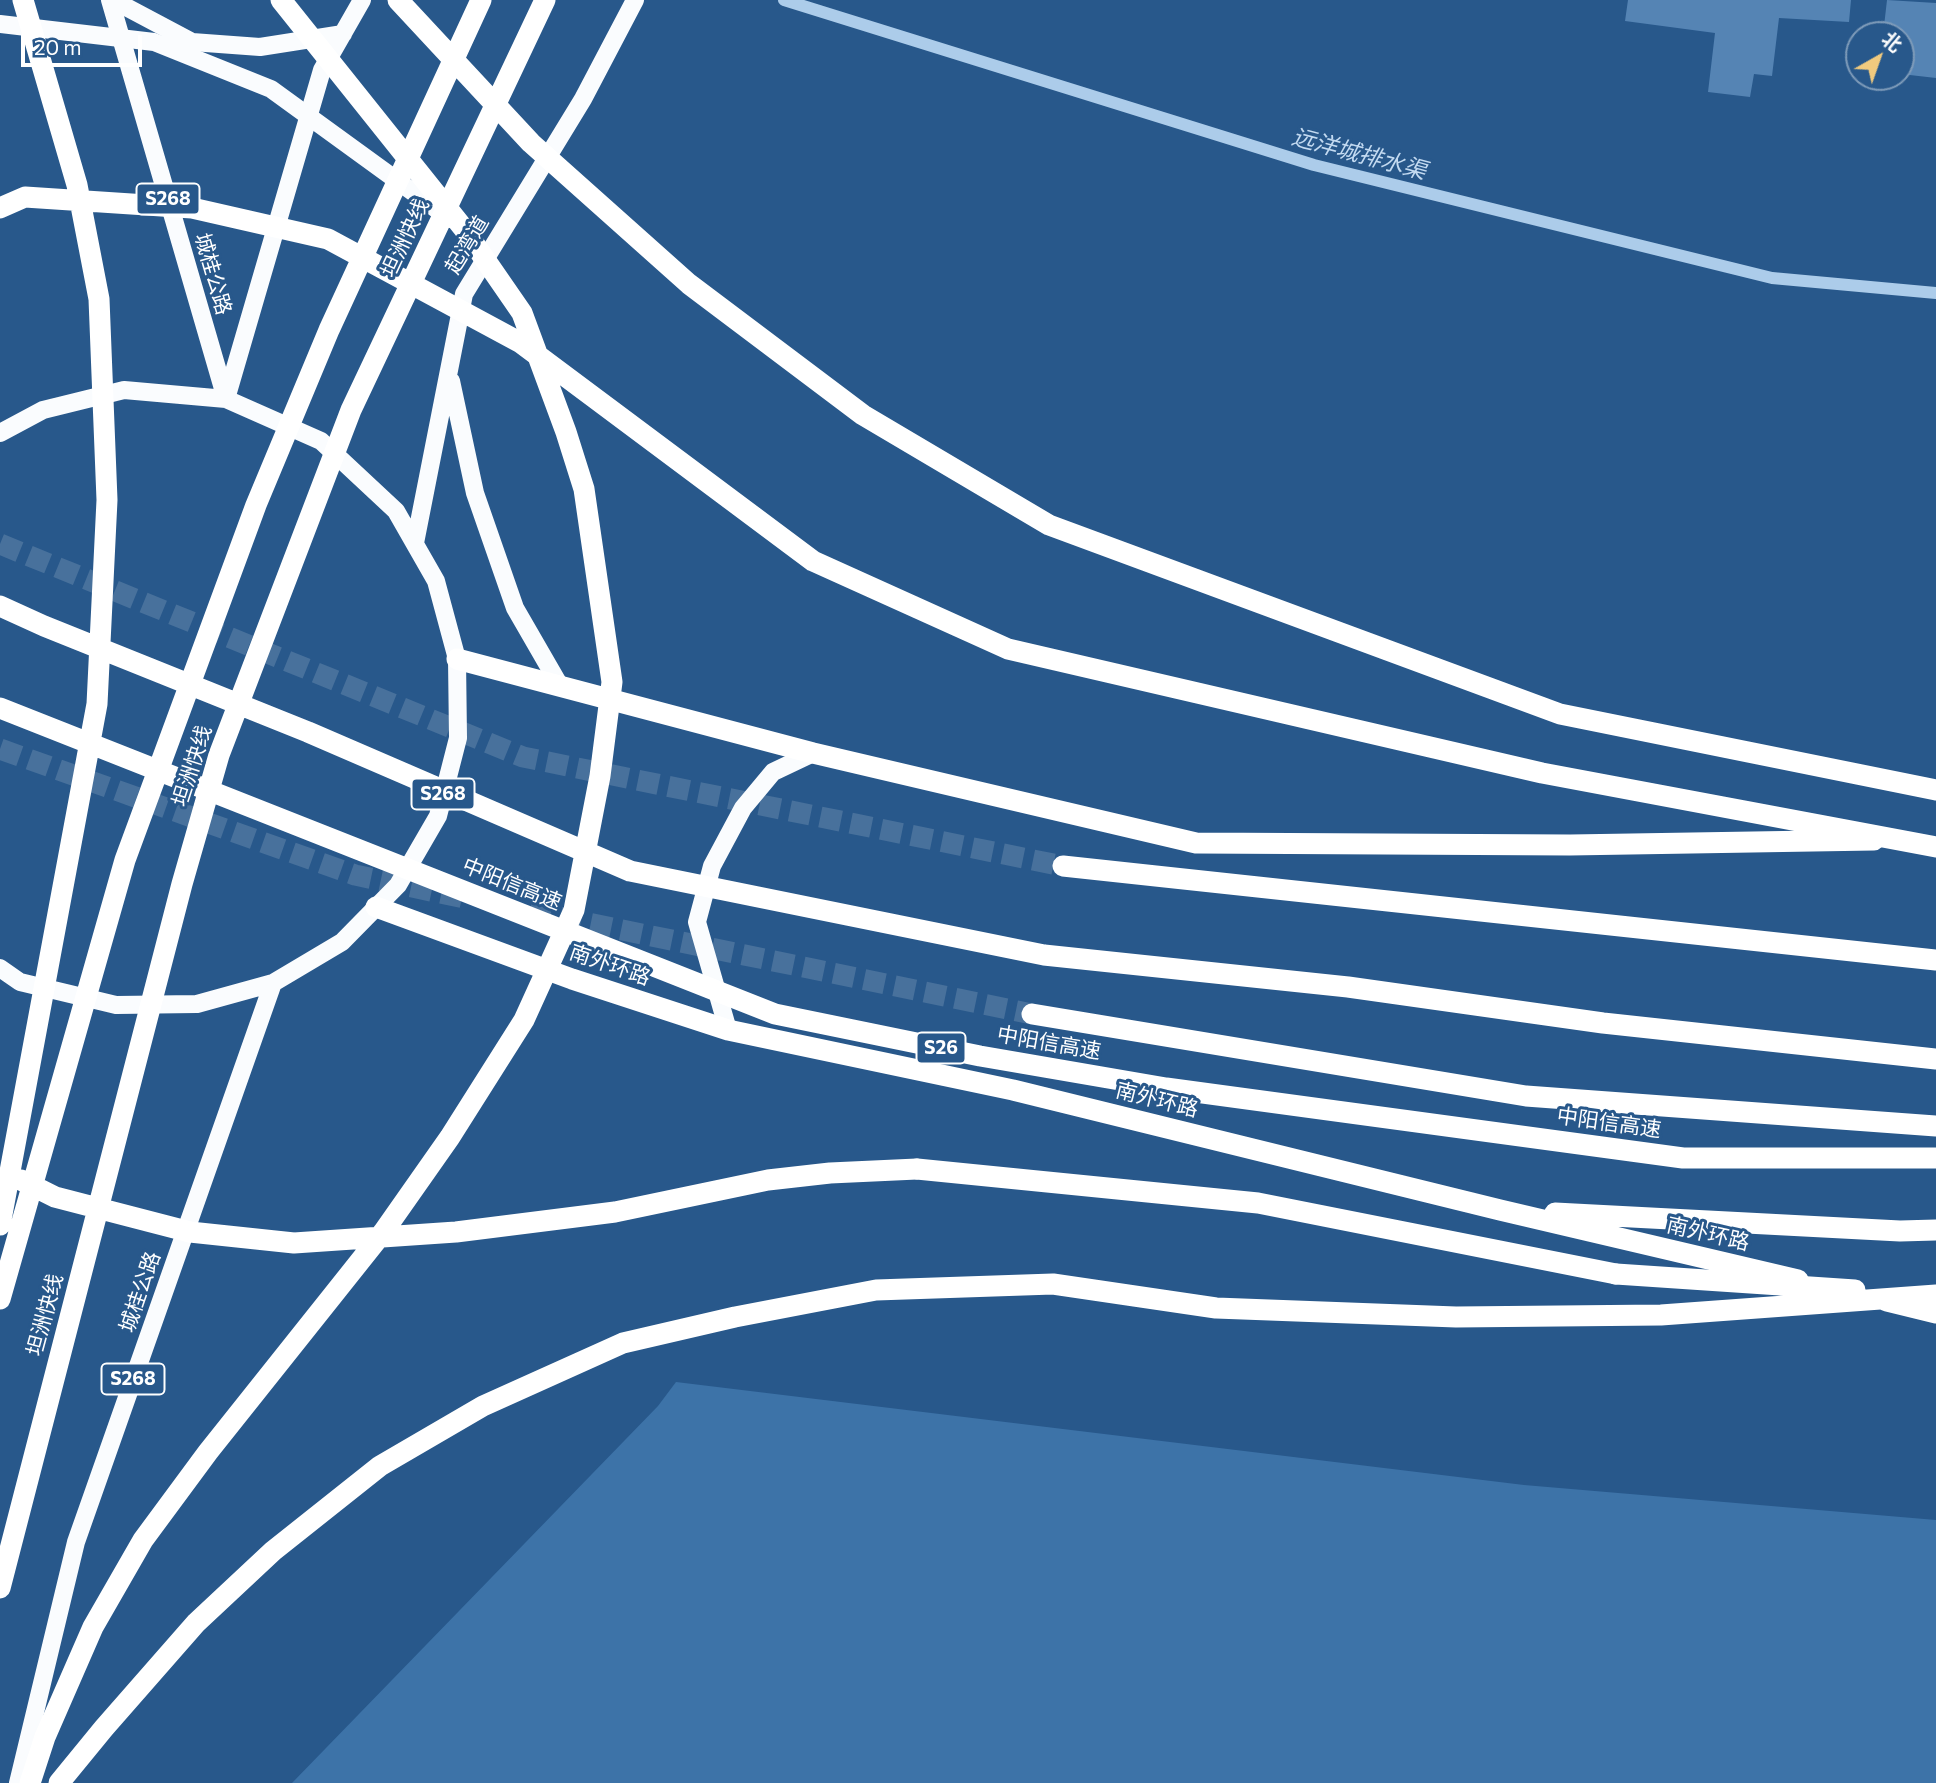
<!DOCTYPE html>
<html>
<head>
<meta charset="utf-8">
<style>
  body { margin:0 }
  #map { position:relative; width:1936px; height:1783px; overflow:hidden; background:#28588b; font-family:Commissioner,"Noto Sans SC",sans-serif }
  canvas { display:block }
  .north { position:absolute; left:1845px; top:21px; width:70px; height:70px; box-sizing:border-box; background:#28588b; border:2px solid #7e9bb9; border-radius:50%; rotate:40deg; font-size:19px; font-weight:700; line-height:28px; text-align:center; color:#fff }
  .north::after { content:''; display:block; margin:auto; width:24px; height:32px; background:#f1ca7e; clip-path:polygon(50% 0,100% 100%,50% 72%,0 100%) }
  .scale { position:absolute; left:21px; top:35px; width:121px; height:32px; box-sizing:border-box; border:4px solid #fff; border-top:0; padding-left:9px; font-size:21px; line-height:24px; white-space:nowrap; color:#fff; -webkit-text-stroke:5px #28588b; paint-order:stroke }
</style>
</head>
<body>
<div id="map">
<canvas width="1936" height="1783"></canvas>
<div class="north">北</div>
<div class="scale">20 m</div>
</div>
<script>
const ctx = document.querySelector('canvas').getContext('2d');
ctx.lineJoin = 'round';
function paint(path, color) {
  ctx.fillStyle = color;
  ctx.fill(path, 'evenodd');
}
function poly(rows) {
  const path = new Path2D();
  for (const r of rows) {
    path.moveTo(r[0], r[1]);
    for (let i = 2; i < r.length; i += 2) path.lineTo(r[i], r[i + 1]);
  }
  return path;
}
function strokePath(path, color, width, dash) {
  ctx.strokeStyle = color;
  ctx.lineWidth = width;
  ctx.lineCap = dash ? 'butt' : 'round';
  ctx.setLineDash(dash || []);
  ctx.stroke(path);
}
function drawText(font, color, halo, rows, align = 'center') {
  ctx.font = font + ' Commissioner,"Noto Sans SC",sans-serif';
  ctx.lineWidth = 6;
  ctx.setLineDash([]);
  ctx.textBaseline = 'middle';
  ctx.strokeStyle = halo;
  ctx.fillStyle = color;
  for (const [text, x, y, turn = 0] of rows) {
    ctx.save();
    ctx.translate(x, y);
    ctx.rotate((+turn || 0) * Math.PI / 180);
    ctx.textAlign = isNaN(turn) ? turn : align;
    if (halo) ctx.strokeText(text, 0, 0);
    ctx.fillText(text, 0, 0);
    ctx.restore();
  }
}
paint(poly([
  [676,1382,1524,1485,1936,1520,1936,1783,292,1783,658,1406]
]), '#3d73a8');
strokePath(poly([
  [784,0,1314,165,1772,278,1936,293]
]), '#acccea', 12);
paint(poly([
  [1628,0,1851,0,1849,22,1779,18,1772,76,1754,74,1750,97,1708,92,1715,33,1625,21],
  [1887,0,1936,3,1936,78,1901,74,1901,35,1883,35]
]), '#5584b4');
strokePath(poly([
  [0,544,523,757,1063,866],
  [0,749,355,875,464,898],
  [530,911,1032,1014]
]), '#48719c', 21, [21, 10]);
strokePath(poly([
  [110,0,226,399],
  [113,0,192,42,260,47,343,34],
  [451,381,475,493,515,608,560,686],
  [226,399,322,70,362,0],
  [0,433,43,410,124,390,226,399,321,441,396,511,436,581,457,659,458,738,438,816,398,885,342,942,273,983,197,1004,116,1005,20,982,0,968],
  [415,543,464,294,583,99,635,0],
  [728,1030,697,922,712,866,743,808,773,772,813,753],
  [18,1783,76,1542,273,983]
]), '#fafcfe', 18);
strokePath(poly([
  [457,659,813,753,1196,843,1570,845,1874,840],
  [1063,866,1936,960],
  [376,907,572,979,728,1030,1013,1090,1500,1210,1798,1280],
  [1032,1014,1526,1096,1936,1126],
  [917,1169,1258,1203,1616,1274],
  [1555,1213,1900,1231,1936,1230],
  [1887,1301,1936,1313]
]), '#fff', 21);
strokePath(poly([
  [0,24,154,42,271,89,450,219]
]), '#fafcfe', 18);
strokePath(poly([
  [398,0,531,143,689,284,863,415,1049,525,1560,714,1936,790],
  [0,208,25,197,192,208,328,239,521,343,813,561,1008,649,1542,773,1936,847],
  [0,606,44,626,308,732,630,871,1044,955,1348,987,1603,1023,1936,1059],
  [0,708,775,1014,980,1056,1166,1088,1683,1158,1936,1158],
  [21,1180,55,1197,190,1232,294,1243,456,1232,615,1212,768,1180,830,1173,917,1169],
  [0,1225,97,704,107,500,99,299,77,185,23,0],
  [1616,1274,1855,1290],
  [0,1299,125,860,256,505,329,330,481,0],
  [0,1588,182,884,219,755,351,410,545,0],
  [30,1783,45,1737,93,1627,143,1540,208,1452,384,1231,450,1137,524,1020,574,910,600,776,612,682,584,489,566,432,522,313,464,229,281,0],
  [59,1783,104,1728,196,1623,273,1551,380,1466,483,1406,623,1343,735,1317,876,1290,1053,1284,1216,1308,1456,1317,1661,1315,1936,1295]
]), '#fff', 21);
for (const [x, y, w] of [
  [168,199,63],
  [443,794,63],
  [941,1048,49],
  [133,1379,63]
]) {
  const box = new Path2D();
  box.roundRect(x - w / 2, y - 15.5, w, 31, 5);
  ctx.fillStyle = '#28588b';
  ctx.fill(box);
  strokePath(box, '#fff', 2);
}
drawText('bold 19px', '#fff', null, [
  ["S268",168,199],
  ["S268",443,794],
  ["S26",941,1048],
  ["S268",133,1379]
]);
drawText('21px', '#fff', '#28588b', [
  ["坦洲快线",405,238,-65],
  ["起湾道",467,245,-59],
  ["城桂公路",213,274,74],
  ["坦洲快线",192,766,-72],
  ["中阳信高速",512,884,22],
  ["南外环路",610,965,19],
  ["中阳信高速",1049,1043,10],
  ["南外环路",1157,1100,14],
  ["中阳信高速",1609,1123,8],
  ["南外环路",1708,1234,13],
  ["城桂公路",140,1292,-71],
  ["坦洲快线",45,1315,-75]
]);
drawText('italic 23px', '#c3daf1', '#28588b', [
  ["远洋城排水渠",1359,154,15]
]);
</script>
</body>
</html>
